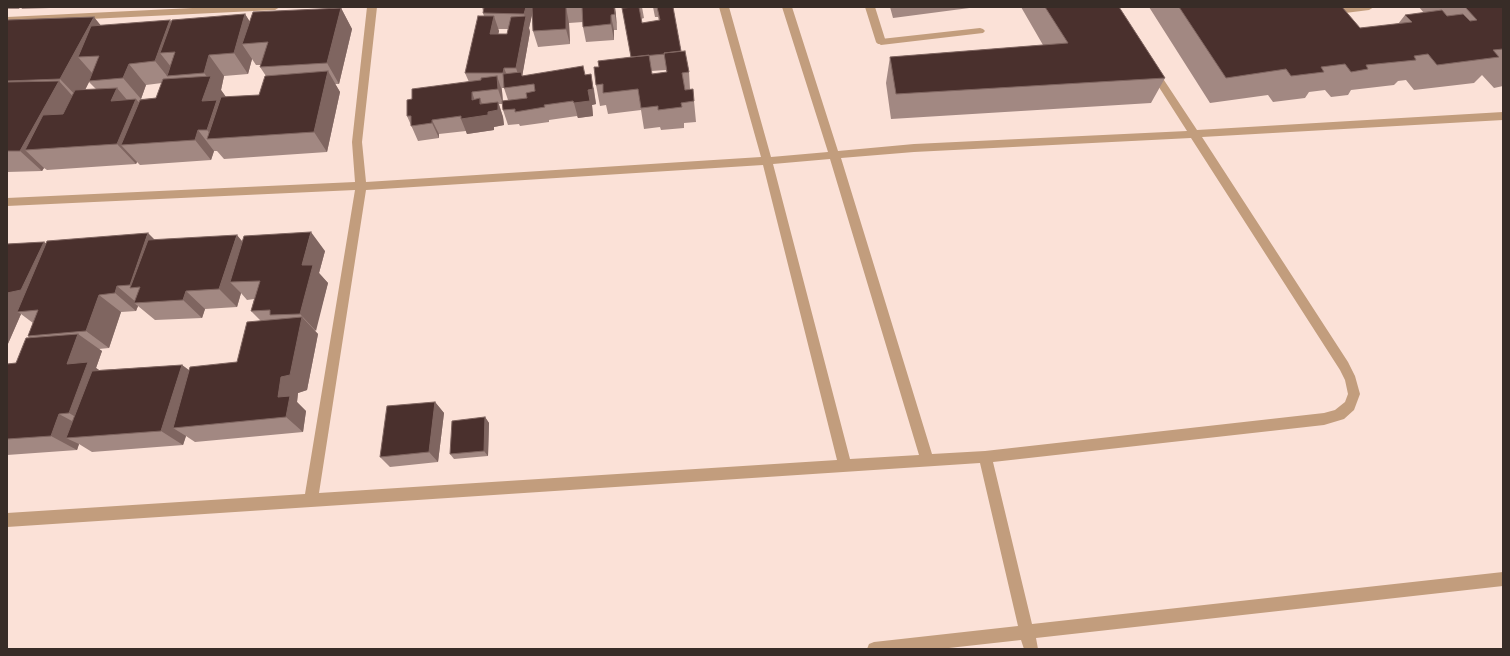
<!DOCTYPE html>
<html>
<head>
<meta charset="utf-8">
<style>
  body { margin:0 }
  #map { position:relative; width:1510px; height:656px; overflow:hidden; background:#fbe1d7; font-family:Figtree,sans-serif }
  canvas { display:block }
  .frame { position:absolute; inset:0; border:8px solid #382c27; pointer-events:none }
</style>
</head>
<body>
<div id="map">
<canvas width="1510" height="656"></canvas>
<div class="frame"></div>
</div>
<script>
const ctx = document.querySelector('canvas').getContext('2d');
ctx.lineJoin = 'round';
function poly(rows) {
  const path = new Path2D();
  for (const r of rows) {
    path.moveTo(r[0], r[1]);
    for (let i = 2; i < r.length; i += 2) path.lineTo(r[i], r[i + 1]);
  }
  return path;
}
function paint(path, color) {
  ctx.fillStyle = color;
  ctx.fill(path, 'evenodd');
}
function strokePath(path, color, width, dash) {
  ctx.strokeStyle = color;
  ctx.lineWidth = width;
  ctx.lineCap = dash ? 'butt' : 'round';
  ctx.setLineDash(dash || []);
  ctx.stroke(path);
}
paint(poly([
  [1345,7,1374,7,1369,10,1329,15,1324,12,1329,9,1345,7],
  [980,28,983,29,985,31,983,33,881,45,876,42,881,39,980,28]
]), '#c29d7d');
paint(poly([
  [213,7,280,7,275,10,7,23,7,17,213,7],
  [367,7,377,7,362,142,366,182,761,157,719,7,729,7,771,157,828,152,782,7,792,7,838,151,914,144,1187,131,1148,70,1153,67,1156,68,1197,130,1503,112,1503,120,1202,137,1348,362,1355,376,1360,394,1354,410,1344,419,1324,425,993,462,1032,624,1503,572,1503,586,1036,638,1038,649,1024,649,1021,640,940,649,867,649,869,644,874,642,1018,626,980,463,7,527,7,513,305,494,355,190,7,206,7,198,355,182,352,142,367,7],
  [1191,138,1340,370,1345,380,1348,394,1345,402,1335,410,1324,413,985,451,932,454,841,158,914,152,1191,138],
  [830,159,919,455,850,459,773,164,830,159],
  [763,165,837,460,319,493,366,190,763,165],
  [865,7,875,7,886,42,884,44,878,44,876,42,865,7]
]), '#c29d7d');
paint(poly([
  [7,7,20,7,19,9,7,9],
  [21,7,78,7,22,9],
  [482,7,615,7,616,16,617,30,614,30,614,40,586,42,583,27,583,22,569,23,570,44,538,47,533,31,532,14,529,28,530,32,522,76,585,75,594,89,596,104,592,105,593,116,578,118,577,116,549,120,549,122,520,126,519,124,508,125,503,110,503,104,499,104,503,117,504,125,494,127,494,130,467,134,466,131,439,134,439,138,418,141,407,116,412,99,469,82,465,73,484,16,483,13,483,11],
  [498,29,508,29,507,34,498,34,499,31],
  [502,88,504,88,508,100,503,101,502,91],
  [622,7,642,7,644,18,641,19,642,23,659,21,658,17,655,17,653,7,673,7,681,51,689,72,690,89,694,101,696,122,684,123,684,128,661,130,660,127,644,129,641,110,608,114,606,105,600,106,596,85,599,67,631,57],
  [666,70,667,72,652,74,651,71],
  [890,7,977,7,893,18],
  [1021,7,1119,7,1165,78,1151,103,891,119,886,83,890,57,1043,45],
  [1149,7,1342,7,1360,28,1398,24,1405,15,1424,13,1419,7,1503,7,1503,86,1494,88,1482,75,1474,83,1414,90,1406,80,1398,81,1394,85,1351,90,1348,95,1331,97,1325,90,1309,92,1305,98,1273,102,1268,95,1210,103],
  [341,8,352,29,339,84,335,84,340,92,327,152,224,159,217,151,214,151,211,160,140,165,137,162,136,164,47,170,44,168,42,171,7,172,7,20,101,26,171,22,245,14,250,22],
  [252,59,256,65,261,65,260,67,266,76,259,95,226,97,221,90,224,76,248,74],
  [89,82,96,89,85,90],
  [162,83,156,98,141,99,146,85],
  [154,240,242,242,325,251,319,273,328,283,315,331,318,334,307,390,298,393,297,402,306,411,303,432,195,442,186,436,183,445,92,452,79,444,77,450,7,455,7,364,16,363,30,338,28,336,33,323,21,314,7,346,7,244,44,242,46,244],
  [241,293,247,300,254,299,251,311,261,321,237,362,189,370,182,365,99,370,96,368,102,351,99,349,109,348,121,312,136,311,138,306,155,320,202,318,205,309,237,307],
  [435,402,444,413,438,462,390,467,380,457],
  [485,417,489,423,488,456,454,459,450,454]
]), '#a28882');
paint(poly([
  [526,7,534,7,529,28,530,32,521,83,516,68,525,17,524,14],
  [566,7,569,23,570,44,566,29],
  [614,7,615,7,616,16,617,30],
  [341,8,352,29,339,84,327,63],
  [245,14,258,35,242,44,252,59,248,74,234,53],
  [494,16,499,31,495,50,490,34],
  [611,16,614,30,614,40,611,24],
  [94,17,111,38,78,57,93,74,80,100,60,79],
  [170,20,185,41,175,52,160,53,175,72,167,76,172,82,155,61],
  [209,55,224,76,221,90,226,97,214,139,207,130,202,101,209,79,204,73],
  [129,64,146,85,141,99,123,78],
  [504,68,510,83,508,87,503,73],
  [328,71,340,92,327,152,314,132],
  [591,74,596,104,592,105,593,116,578,118,574,103,588,90],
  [497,76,502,91,503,104,498,89],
  [59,81,78,102,25,150,44,168,42,171,20,151],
  [117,88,133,107,136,99,154,120,121,145,137,162,136,164,117,144,111,101],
  [472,92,477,107,472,100],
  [480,98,485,113,488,112,498,102,503,117,504,125,494,127,494,130,467,134,461,119,480,104],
  [432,120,439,134,439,138,432,123],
  [198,130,214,151,211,160,195,140],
  [311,232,325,251,319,273,328,283,316,331,300,314,302,265],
  [148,233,167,252,140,287,133,288,130,285],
  [237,235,253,254,230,282,241,293,237,307,219,289],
  [44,242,67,261,17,312,21,314,7,346,7,293],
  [117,286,137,303,134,303,138,306,136,311,115,293],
  [186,291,205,309,202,318,183,300],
  [99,295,121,312,109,348,86,331],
  [302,317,318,334,307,390,298,393,297,402,306,411,303,432,286,417,278,397,281,377],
  [78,334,102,351,96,368,111,378,94,428,69,413,67,364],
  [182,365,203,381,173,428,186,436,183,445,161,431],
  [435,402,444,413,438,462,429,452],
  [59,414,85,428,66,438,79,444,77,450,51,436],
  [485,417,489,423,488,456,484,451]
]), '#7f6560');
const building = poly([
  [484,7,526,7,524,14,483,13,484,7],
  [532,7,570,7,566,7,566,29,533,31,532,7],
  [582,7,614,7,615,14,611,15,611,24,583,27,582,7],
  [635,7,639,7,642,23,660,20,657,7,673,7,681,51,664,53,665,54,631,57,622,8,635,7],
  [1045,7,1119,7,1165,78,896,94,890,57,1068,43,1045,7],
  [1179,7,1342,7,1360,28,1412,22,1405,15,1442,10,1447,16,1463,14,1470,21,1477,20,1465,7,1503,7,1503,49,1493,50,1499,57,1437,65,1428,54,1414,56,1416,60,1366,65,1368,69,1351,72,1345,64,1321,67,1324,72,1291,76,1286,69,1226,78,1179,7],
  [341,8,327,63,260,67,268,42,242,44,253,12,341,8],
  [245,14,234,53,209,55,204,73,167,76,175,52,160,53,172,20,245,14],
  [478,16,494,16,490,34,507,34,511,17,526,16,516,68,504,68,503,73,465,73,478,16],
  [94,17,60,79,7,81,7,20,94,17],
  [170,20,155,61,129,64,123,78,89,81,99,56,78,57,91,26,170,20],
  [685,51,689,72,682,73,685,90,693,89,694,101,681,103,682,107,658,110,658,106,641,108,638,89,603,93,603,84,596,85,594,67,599,67,598,61,649,55,652,74,667,72,664,53,685,51],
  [583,66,585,75,591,74,593,89,588,90,590,101,574,103,573,101,544,105,545,107,515,112,515,109,503,110,502,101,527,98,526,93,535,91,534,84,504,88,503,74,521,72,522,76,583,66],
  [328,71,314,132,207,139,221,97,259,95,265,76,328,71],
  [211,76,202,101,217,100,207,130,198,130,195,140,121,145,140,100,156,98,163,79,211,76],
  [497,76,498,89,472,92,472,100,480,98,480,104,498,102,498,110,488,112,488,115,461,119,461,116,432,120,432,123,411,126,411,116,407,116,407,100,412,99,412,89,481,80,481,78,497,76],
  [59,81,20,151,7,151,7,82,59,81],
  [117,88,111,101,136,99,117,144,25,150,43,115,63,114,75,90,117,88],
  [311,232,302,265,313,265,300,314,270,315,270,310,251,311,260,281,230,282,244,236,311,232],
  [148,233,130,285,117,286,115,293,99,295,86,331,28,336,38,310,17,312,47,241,148,233],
  [237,235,219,289,186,291,183,300,134,303,140,287,130,288,148,240,237,235],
  [44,242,21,290,7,293,7,244,44,242],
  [302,317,290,375,281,377,278,397,290,396,286,417,173,428,190,367,237,362,247,322,302,317],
  [78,334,67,364,88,362,69,413,59,414,51,436,7,439,7,364,16,363,26,338,78,334],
  [182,365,161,431,66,438,92,371,182,365],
  [435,402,429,452,380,457,387,406,435,402],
  [485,417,484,451,450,454,452,421,485,417]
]);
paint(building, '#4a302d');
strokePath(building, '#7f6560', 1);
</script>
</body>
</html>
